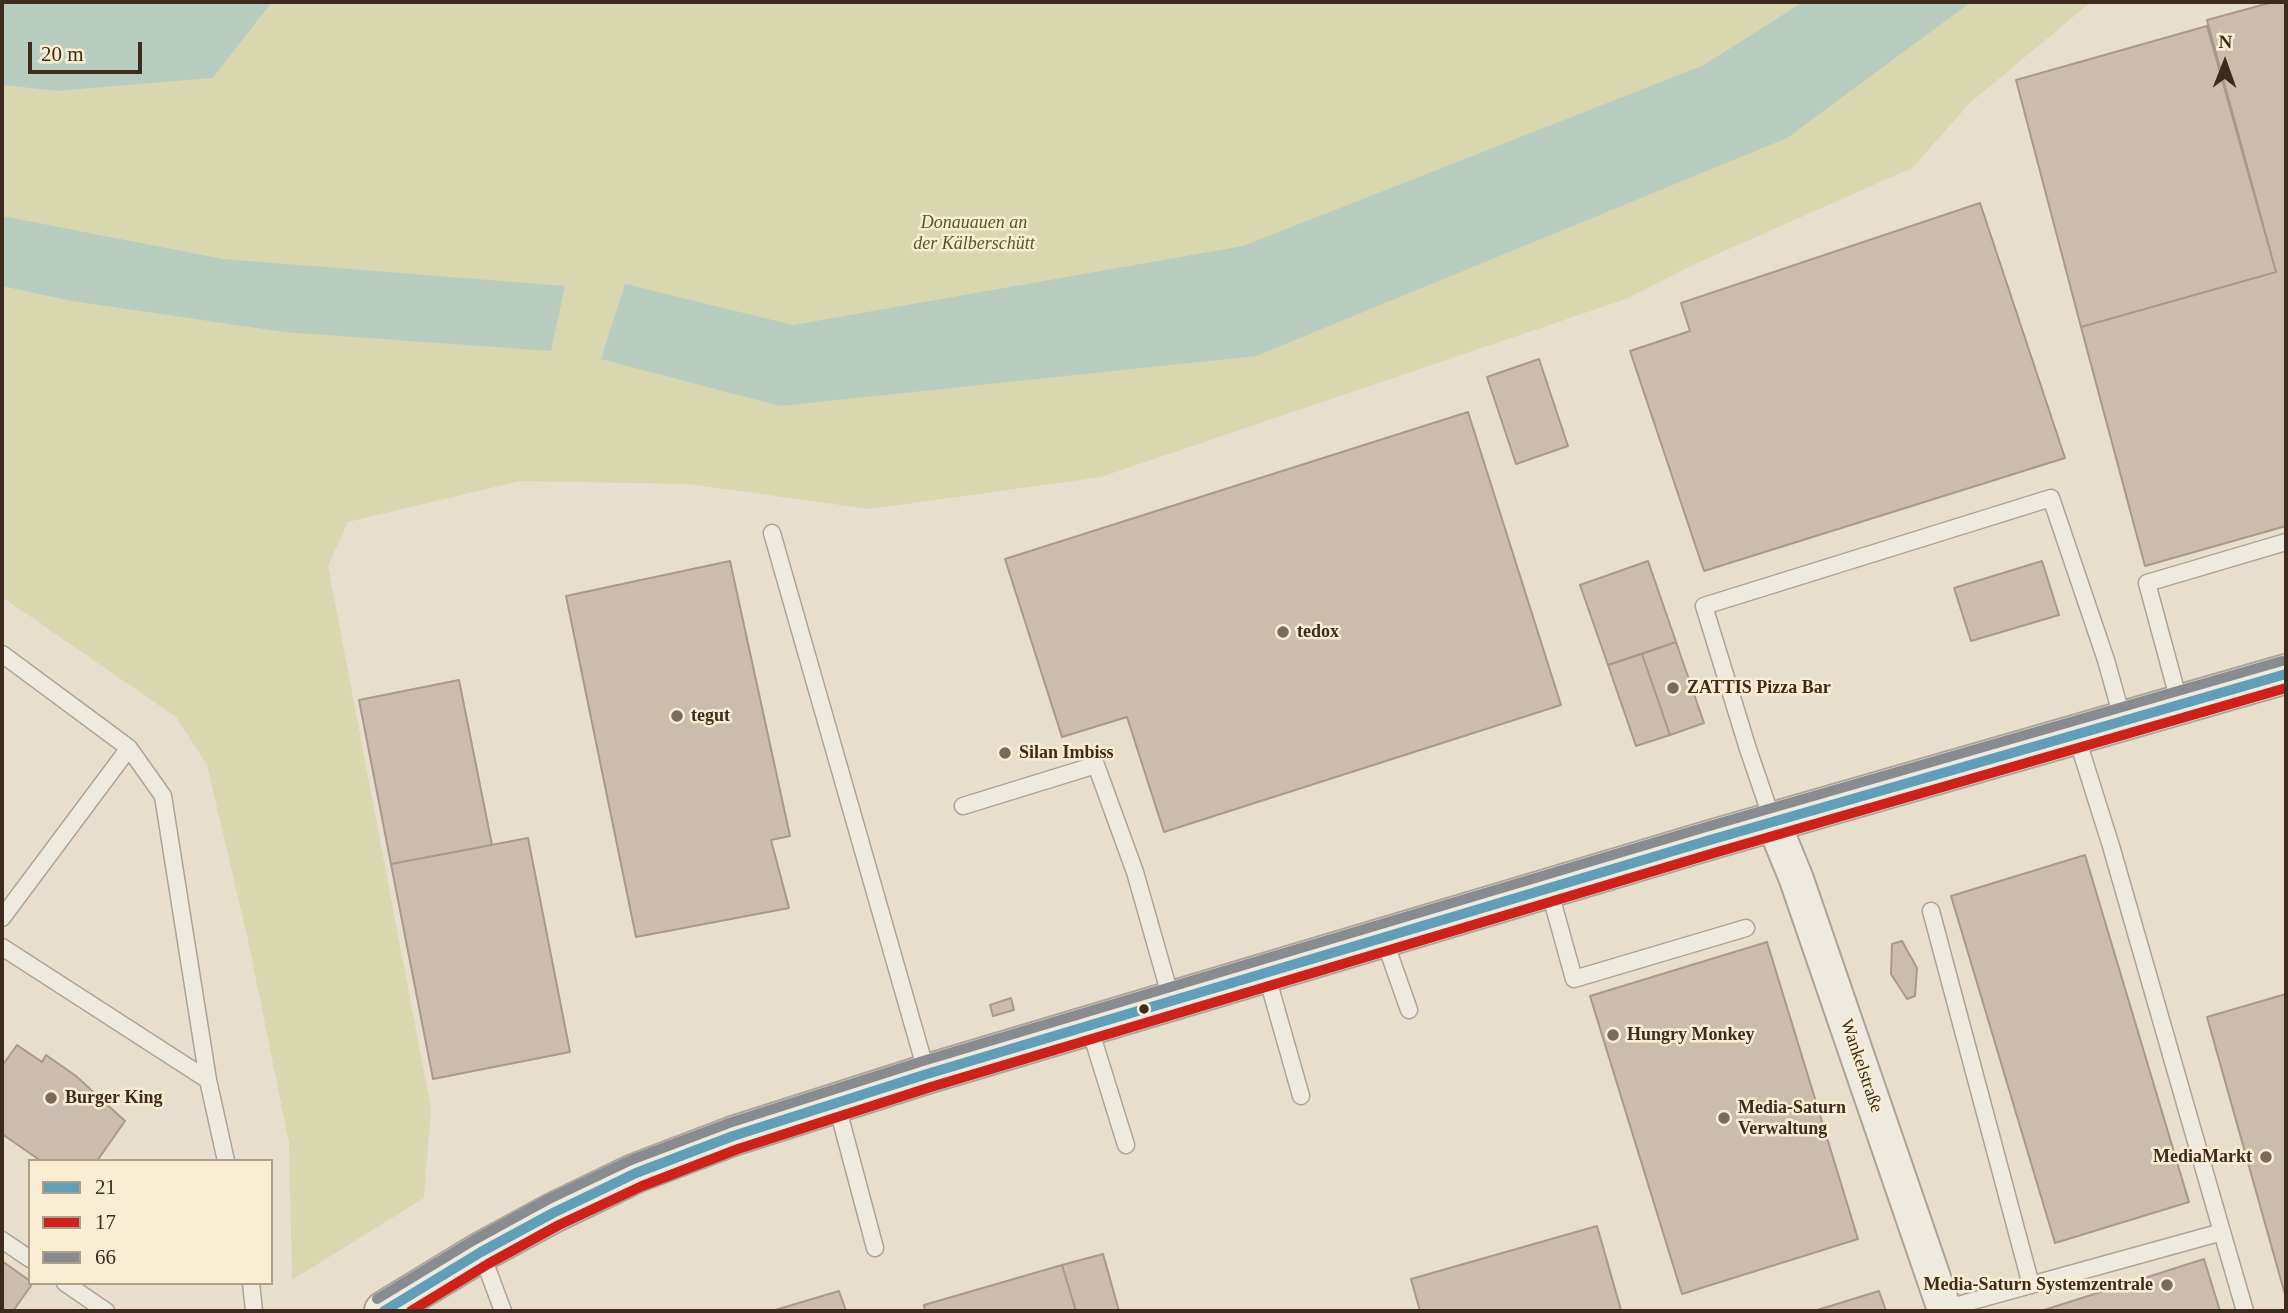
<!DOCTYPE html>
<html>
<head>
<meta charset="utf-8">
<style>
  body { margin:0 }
  #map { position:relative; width:2288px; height:1313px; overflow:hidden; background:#e8dece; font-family:Georgia,serif }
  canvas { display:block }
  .frame { position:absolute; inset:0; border:4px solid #3d2b1d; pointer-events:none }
  .legend { position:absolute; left:28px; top:1159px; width:245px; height:126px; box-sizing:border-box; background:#f9edd3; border:2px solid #ae9f8a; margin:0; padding:9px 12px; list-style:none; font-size:21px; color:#3d2b1d }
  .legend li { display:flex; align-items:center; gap:14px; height:35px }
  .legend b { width:35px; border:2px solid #ae9f8a }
  .north { position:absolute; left:2190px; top:28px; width:70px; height:70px; -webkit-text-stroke:5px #f9edd3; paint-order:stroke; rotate:1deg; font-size:19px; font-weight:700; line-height:28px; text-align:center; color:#3d2b1d }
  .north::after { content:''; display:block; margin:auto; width:24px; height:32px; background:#3d2b1d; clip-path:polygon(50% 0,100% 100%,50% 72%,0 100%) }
  .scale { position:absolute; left:28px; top:42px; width:114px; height:32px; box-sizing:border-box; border:4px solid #3d2b1d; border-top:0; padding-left:9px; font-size:21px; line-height:24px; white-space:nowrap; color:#3d2b1d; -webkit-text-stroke:5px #f9edd3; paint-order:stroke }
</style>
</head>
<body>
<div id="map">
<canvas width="2288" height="1313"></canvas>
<div class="frame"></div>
<ul class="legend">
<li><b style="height:9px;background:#629eb8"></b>21</li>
<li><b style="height:9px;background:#cb231c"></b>17</li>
<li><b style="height:9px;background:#888b90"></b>66</li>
</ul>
<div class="north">N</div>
<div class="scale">20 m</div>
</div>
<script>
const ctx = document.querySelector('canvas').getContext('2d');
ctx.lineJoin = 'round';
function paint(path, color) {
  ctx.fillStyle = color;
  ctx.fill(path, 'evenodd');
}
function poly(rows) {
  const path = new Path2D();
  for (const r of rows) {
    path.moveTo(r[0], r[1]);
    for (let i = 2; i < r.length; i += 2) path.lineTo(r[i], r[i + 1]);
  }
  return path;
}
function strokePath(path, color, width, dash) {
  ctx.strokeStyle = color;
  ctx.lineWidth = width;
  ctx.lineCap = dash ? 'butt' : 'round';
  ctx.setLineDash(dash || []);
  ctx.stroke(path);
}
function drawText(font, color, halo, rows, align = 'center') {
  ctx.font = font + ' Georgia,serif';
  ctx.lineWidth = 5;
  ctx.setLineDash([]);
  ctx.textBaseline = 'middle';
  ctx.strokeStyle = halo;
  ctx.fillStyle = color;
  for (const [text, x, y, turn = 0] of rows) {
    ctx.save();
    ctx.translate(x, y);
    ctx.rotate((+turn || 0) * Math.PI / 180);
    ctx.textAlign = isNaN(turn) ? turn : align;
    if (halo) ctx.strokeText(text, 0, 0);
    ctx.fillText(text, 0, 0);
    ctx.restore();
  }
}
paint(poly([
  [272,2,2091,2,1971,102,1912,168,1695,264,1626,299,1101,477,870,509,688,484,520,481,348,522,328,566,431,1109,424,1198,292,1280,289,1142,248,940,207,765,176,717,2,597,2,85,57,91,213,78]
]), '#d9d7af');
paint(poly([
  [2,2,272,2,213,78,57,91,2,85],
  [1803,2,1971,2,1787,138,1256,356,780,406,601,359,625,284,793,325,1243,246,1704,65],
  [2,216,223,259,565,286,551,351,284,332,72,301,2,286]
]), '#b9ccc0');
const building = poly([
  [2273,2,2286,2,2286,526,2145,566,2081,327,2276,272,2207,20,2273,2],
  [2207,26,2276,272,2081,327,2016,80,2207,26],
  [1980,203,2065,458,1704,571,1630,351,1690,331,1681,303,1980,203],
  [1539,359,1568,446,1516,464,1487,377,1539,359],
  [1468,412,1561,705,1164,832,1127,717,1062,737,1005,559,1468,412],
  [730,561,790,836,771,840,789,908,636,937,566,596,730,561],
  [1648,561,1676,642,1608,665,1580,585,1648,561],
  [2042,561,2059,615,1971,641,1954,588,2042,561],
  [1676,642,1704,723,1670,735,1642,654,1676,642],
  [1642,654,1670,735,1636,746,1608,665,1642,654],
  [459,680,492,845,391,864,359,700,459,680],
  [528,838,570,1052,433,1079,391,864,528,838],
  [2085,855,2189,1202,2055,1243,1951,896,2085,855],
  [1902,941,1917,968,1915,996,1907,999,1891,974,1892,944,1902,941],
  [1767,942,1858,1239,1682,1294,1590,996,1767,942],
  [2286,994,2286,1298,2207,1017,2286,994],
  [1011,998,1014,1010,993,1016,990,1005,1011,998],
  [17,1045,42,1062,46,1055,76,1076,125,1121,97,1161,41,1161,2,1134,2,1066,17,1045],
  [1597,1226,1621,1310,1420,1311,1411,1279,1597,1226],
  [1103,1254,1119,1311,1076,1311,1062,1265,1103,1254],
  [2204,1259,2220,1311,2041,1311,2204,1259],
  [2,1261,33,1283,13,1311,2,1311,2,1261],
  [1062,1265,1076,1311,925,1311,924,1305,1062,1265],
  [839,1291,846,1311,772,1311,839,1291],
  [1879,1291,1886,1311,1814,1311,1879,1291]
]);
paint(building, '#ccbcae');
strokePath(building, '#a8998d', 2);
const service = poly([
  [772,533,927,1074],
  [2,654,129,748],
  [2180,705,2147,583,2286,542],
  [2076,735,2111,846,2222,1232],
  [963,806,1096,765,1135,872,1172,1002],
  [1773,822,1748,749,1704,606,2051,498,2106,660,2123,721],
  [1549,889,1574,979,1746,928],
  [1931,911,2031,1285],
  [2,918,129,748,163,796,208,1080],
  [1384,939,1409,1010],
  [2,947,208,1080,226,1161],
  [1266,973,1301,1096],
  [1089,1026,1126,1145],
  [836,1102,875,1248],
  [2,1240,30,1259],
  [481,1252,503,1311],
  [65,1283,106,1311],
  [251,1283,254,1311],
  [1944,1309,2222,1232,2245,1311]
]);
const minor = poly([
  [1773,822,1796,878,1945,1311]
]);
const tertiary = poly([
  [384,1311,481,1252,553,1213,636,1173,733,1136,927,1074,1710,840,2286,674]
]);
strokePath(service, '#ada396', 19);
strokePath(minor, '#ada396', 37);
strokePath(tertiary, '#ada396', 42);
strokePath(service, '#efeae0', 16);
strokePath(minor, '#efeae0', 33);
strokePath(tertiary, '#efeae0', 38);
strokePath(poly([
  [384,1311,481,1252,553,1213,636,1173,733,1136,927,1074,1710,840,2286,674]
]), '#629eb8', 10);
strokePath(poly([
  [411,1311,488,1264,559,1225,642,1186,738,1149,931,1087,1714,853,2286,688]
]), '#cb231c', 10);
strokePath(poly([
  [377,1299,474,1240,547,1200,631,1160,729,1123,923,1061,1706,827,2282,661]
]), '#888b90', 10);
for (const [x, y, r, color] of [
  [1283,632,7,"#796a5b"],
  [1673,688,7,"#796a5b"],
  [677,716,7,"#796a5b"],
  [1005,753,7,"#796a5b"],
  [1144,1009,6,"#3d2b1d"],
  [1613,1035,7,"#796a5b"],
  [51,1098,7,"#796a5b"],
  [1724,1118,7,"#796a5b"],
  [2266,1157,7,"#796a5b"],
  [2167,1285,7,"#796a5b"]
]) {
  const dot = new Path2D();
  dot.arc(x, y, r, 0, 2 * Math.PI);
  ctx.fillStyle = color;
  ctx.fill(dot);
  strokePath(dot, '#f9edd3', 2.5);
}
drawText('italic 18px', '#4f5c21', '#f9edd3', [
  ["Donauauen an",974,223],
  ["der Kälberschütt",974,244]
]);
drawText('bold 18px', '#3d2b1d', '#f9edd3', [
  ["tedox",1297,632],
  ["ZATTIS Pizza Bar",1687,688],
  ["tegut",691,716],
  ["Silan Imbiss",1019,753],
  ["Hungry Monkey",1627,1035],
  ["Burger King",65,1098],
  ["Media-Saturn",1738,1108],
  ["Verwaltung",1738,1129],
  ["MediaMarkt",2252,1157,"right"],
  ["Media-Saturn Systemzentrale",2153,1285,"right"]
], 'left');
drawText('18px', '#3d2b1d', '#f9edd3', [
  ["Wankelstraße",1861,1066,71]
]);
</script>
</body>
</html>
